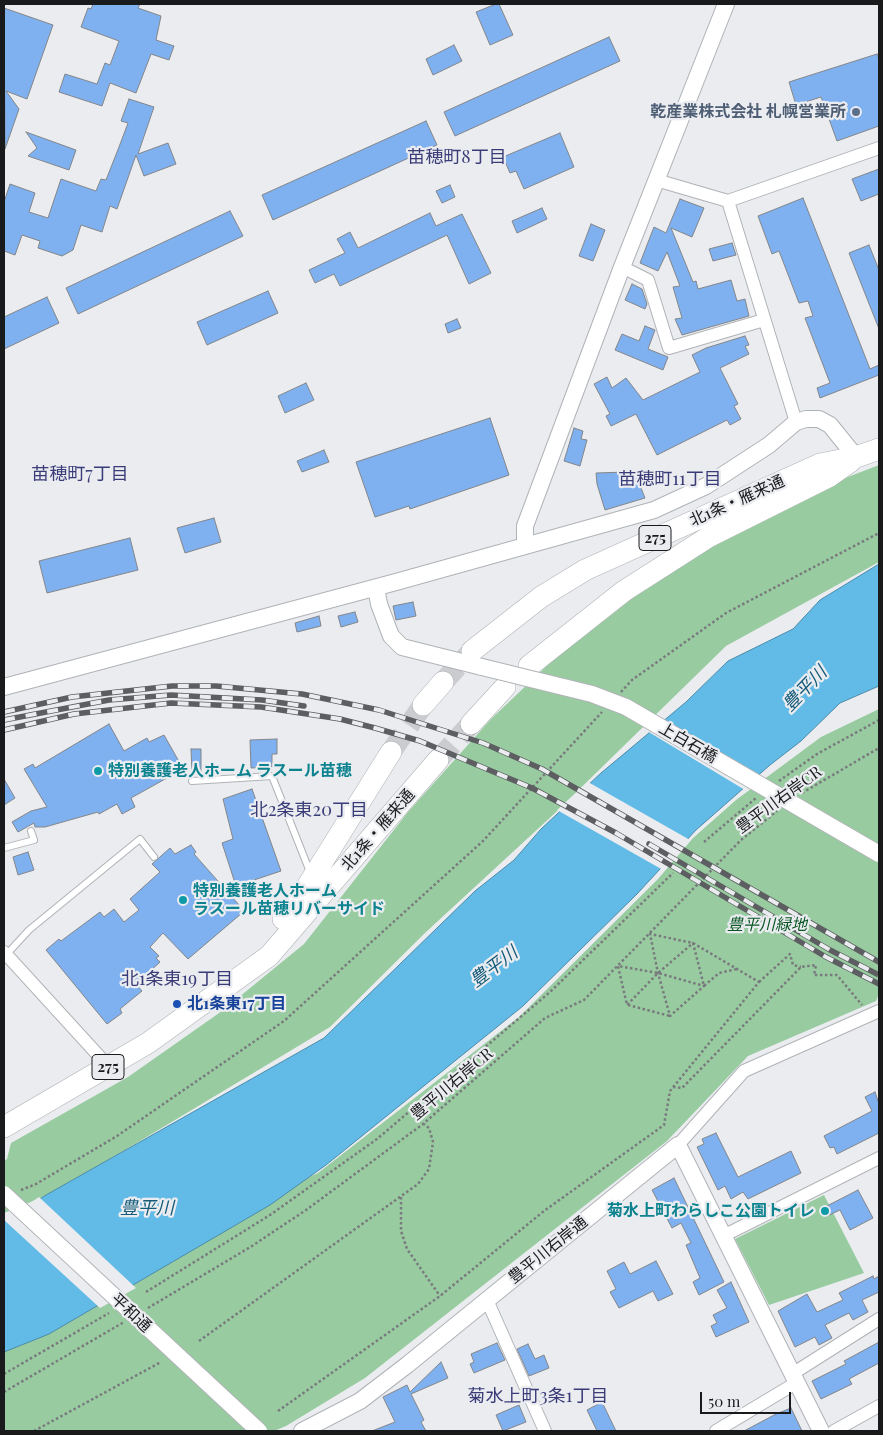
<!DOCTYPE html>
<html>
<head>
<meta charset="utf-8">
<style>
  body { margin:0 }
  #map { position:relative; width:883px; height:1435px; overflow:hidden; background:#eaecf0; font-family:"Playfair Display",serif }
  canvas { display:block }
  .frame { position:absolute; inset:0; border:5px solid #191a1c; pointer-events:none }
  .scale { position:absolute; left:700px; top:1392px; width:91px; height:22px; box-sizing:border-box; border:2px solid #191a1c; border-top:0; padding-left:6px; font-size:15px; line-height:18px; white-space:nowrap; color:#191a1c; -webkit-text-stroke:4px #eaecf0; paint-order:stroke }
</style>
</head>
<body>
<div id="map">
<canvas width="883" height="1435"></canvas>
<div class="frame"></div>
<div class="scale">50 m</div>
</div>
<script>
const ctx = document.querySelector('canvas').getContext('2d');
ctx.lineJoin = 'round';
function paint(path, color) {
  ctx.fillStyle = color;
  ctx.fill(path, 'evenodd');
}
function poly(rows) {
  const path = new Path2D();
  for (const r of rows) {
    path.moveTo(r[0], r[1]);
    for (let i = 2; i < r.length; i += 2) path.lineTo(r[i], r[i + 1]);
  }
  return path;
}
function strokePath(path, color, width, dash) {
  ctx.strokeStyle = color;
  ctx.lineWidth = width;
  ctx.lineCap = dash ? 'butt' : 'round';
  ctx.setLineDash(dash || []);
  ctx.stroke(path);
}
function drawText(font, color, halo, rows, align = 'center') {
  ctx.font = font + ' "Playfair Display","Noto Sans JP",serif';
  ctx.lineWidth = 4.5;
  ctx.setLineDash([]);
  ctx.textBaseline = 'middle';
  ctx.strokeStyle = halo;
  ctx.fillStyle = color;
  for (const [text, x, y, turn = 0] of rows) {
    ctx.save();
    ctx.translate(x, y);
    ctx.rotate((+turn || 0) * Math.PI / 180);
    ctx.textAlign = isNaN(turn) ? turn : align;
    if (halo) ctx.strokeText(text, 0, 0);
    ctx.fillText(text, 0, 0);
    ctx.restore();
  }
}
paint(poly([
  [879,465,879,562,726,646,554,814,426,932,330,1027,55,1192,4,1213,4,1161,7,1159,11,1143,128,1077,222,1011,304,944,408,812,491,719,553,660,662,570,739,519],
  [879,709,879,994,876,1001,748,1056,667,1141,365,1378,286,1426,274,1431,4,1431,4,1352,227,1212,318,1173,519,1017,658,879,693,838,736,800,821,737],
  [824,1195,864,1273,769,1305,735,1239]
]), '#98cca0');
const water = poly([
  [879,564,879,686,840,703,801,741,770,765,696,830,637,894,523,1006,326,1165,270,1205,49,1334,4,1352,4,1222,46,1195,324,1038,475,891,514,860,541,829,601,773,686,702,728,661,793,629,820,600,879,564]
]);
paint(water, '#62bbe6');
strokePath(water, '#4c8ba9', 1);
paint(poly([
  [662,719,760,777,745,790,647,731],
  [588,782,690,840,663,870,557,810],
  [39,1197,136,1288,100,1308,4,1220]
]), '#eaecf0');
const building = poly([
  [93,4,140,4,138,8,161,16,156,40,174,46,169,60,151,54,136,93,110,83,102,106,59,92,65,74,97,84,105,63,110,65,119,41,81,27,88,8,91,9,93,4],
  [496,4,499,4,513,35,490,45,476,12,496,4],
  [4,8,53,25,27,99,6,91,19,109,5,149,4,8],
  [609,37,620,61,455,136,444,112,609,37],
  [454,45,462,61,433,75,426,59,454,45],
  [877,54,879,59,879,126,837,141,821,97,796,105,789,82,877,54],
  [129,99,154,107,138,154,168,143,176,164,144,176,136,155,117,209,110,206,102,232,81,225,73,250,62,256,38,248,40,241,22,235,15,255,4,251,4,202,10,184,35,193,29,212,48,218,61,179,96,191,101,179,106,180,119,147,128,123,121,121,129,99],
  [426,121,437,145,273,220,262,195,426,121],
  [26,132,76,150,69,170,28,156,37,148,26,132],
  [560,133,574,167,524,189,516,171,510,173,503,157,560,133],
  [879,169,879,194,861,201,852,179,879,169],
  [450,185,455,197,442,203,436,191,450,185],
  [803,198,870,369,879,365,879,375,820,398,817,388,830,383,805,318,813,316,808,301,799,303,779,251,772,254,758,216,803,198],
  [680,199,704,208,692,237,671,228,693,282,696,281,698,289,731,280,737,301,745,299,749,316,682,335,675,319,682,318,673,287,680,286,667,252,658,271,640,263,654,227,666,233,680,199],
  [542,208,547,219,517,233,512,221,542,208],
  [230,211,243,236,78,314,66,288,230,211],
  [430,213,436,226,462,214,491,273,469,284,447,235,340,286,334,274,315,283,309,270,345,253,337,239,350,232,358,248,430,213],
  [591,224,605,230,593,261,579,256,591,224],
  [732,243,736,255,713,261,709,249,732,243],
  [869,245,879,270,879,329,849,253,869,245],
  [632,284,642,289,647,304,645,309,625,300,632,284],
  [268,291,278,313,207,345,197,322,268,291],
  [47,297,59,323,4,349,4,317,47,297],
  [457,319,461,328,448,333,445,324,457,319],
  [645,326,655,330,648,349,668,357,663,370,615,350,622,334,639,341,645,326],
  [745,336,749,345,745,346,749,354,720,368,738,404,734,406,741,419,730,425,727,420,657,455,636,414,611,426,606,416,610,414,594,384,607,377,612,388,626,378,643,400,700,372,692,355,706,348,745,336],
  [306,383,314,400,285,413,278,396,306,383],
  [490,418,509,475,410,509,409,506,375,517,356,462,490,418],
  [574,428,583,431,581,439,587,440,580,466,564,461,574,428],
  [324,450,329,462,302,472,297,461,324,450],
  [627,472,628,475,635,473,645,498,605,510,597,484,596,473,627,472],
  [214,518,221,542,185,553,177,528,214,518],
  [130,538,138,570,47,593,39,561,130,538],
  [413,602,416,616,396,620,393,606,413,602],
  [355,612,358,622,341,627,338,616,355,612],
  [319,616,321,626,297,632,295,623,319,616],
  [109,724,124,751,147,738,149,742,164,735,181,765,165,774,167,778,131,798,135,807,122,814,117,804,99,814,98,812,45,827,35,827,34,823,18,832,12,822,31,811,47,807,24,769,33,764,35,768,109,724],
  [277,739,277,754,272,754,272,767,251,768,250,740,277,739],
  [191,749,201,749,201,772,192,772,191,749],
  [4,779,15,798,4,805,4,779],
  [252,789,281,871,236,886,222,843,233,839,223,799,252,789],
  [191,845,196,852,194,854,240,906,238,907,242,913,188,959,163,933,150,947,159,956,156,958,160,962,136,984,142,991,120,1009,122,1013,107,1024,46,950,59,939,61,941,100,912,104,917,114,909,124,922,139,910,130,899,160,872,152,864,170,848,175,854,191,845],
  [28,852,34,870,18,875,13,857,28,852],
  [875,1092,879,1104,879,1133,837,1154,834,1147,830,1148,824,1136,872,1111,865,1097,875,1092],
  [716,1133,738,1177,791,1151,801,1173,748,1199,743,1192,731,1199,725,1186,718,1190,697,1147,704,1144,702,1139,716,1133],
  [674,1178,724,1282,699,1295,693,1282,700,1278,686,1245,691,1243,681,1223,672,1228,652,1190,674,1178],
  [858,1190,873,1218,850,1230,840,1210,825,1217,821,1209,858,1190],
  [656,1261,673,1294,658,1301,653,1291,619,1308,610,1292,616,1289,607,1271,624,1262,630,1274,656,1261],
  [873,1276,874,1279,879,1276,879,1292,862,1300,868,1312,853,1320,849,1313,825,1325,832,1338,819,1345,815,1337,795,1347,778,1311,807,1294,817,1312,843,1300,839,1293,873,1276],
  [731,1282,749,1322,716,1337,711,1326,717,1323,713,1315,727,1308,717,1290,731,1282],
  [879,1342,879,1363,849,1379,852,1384,821,1399,812,1381,846,1364,844,1361,879,1342],
  [497,1343,505,1360,474,1373,470,1364,474,1362,471,1354,497,1343],
  [528,1344,535,1359,544,1355,549,1368,529,1376,517,1349,528,1344],
  [441,1362,448,1378,411,1394,424,1420,421,1422,426,1431,372,1431,395,1422,383,1397,407,1385,410,1392,441,1362],
  [602,1402,616,1431,597,1431,587,1410,602,1402],
  [519,1405,526,1422,503,1431,496,1415,519,1405],
  [791,1408,802,1431,744,1431,776,1414,791,1408]
]);
paint(building, '#7fb0ef');
strokePath(building, '#838689', 1);
strokePath(poly([
  [443,682,472,651],
  [391,752,423,705],
  [438,760,471,724]
]), '#cbccd0', 21, [21, 11]);
const service = poly([
  [192,781,272,776,310,872],
  [4,848,34,840,31,831],
  [6,955,29,930,140,839,154,857]
]);
const minor = poly([
  [656,180,728,201,879,148],
  [728,201,796,422],
  [622,267,648,280,669,348,764,320],
  [4,952,109,1067],
  [678,1145,744,1071,879,1011],
  [723,1236,879,1158],
  [487,1300,545,1431],
  [792,1374,879,1319],
  [716,1431,796,1383],
  [834,1431,879,1406]
]);
const tertiary = poly([
  [525,546,525,526,622,267,726,4],
  [376,588,379,604,391,636,402,647,482,667],
  [4,687,396,582,654,510,706,486,769,445,796,422,806,419,819,419,830,425,856,457],
  [302,1431,360,1401,407,1365,678,1145,821,1431]
]);
const trunk = poly([
  [472,651,541,597,585,570,820,464,856,457,879,449],
  [529,666,624,591,710,536,830,476,850,462],
  [423,705,443,682],
  [471,724,505,687],
  [283,919,293,909,391,752],
  [4,1127,148,1043,269,956,438,760]
]);
strokePath(service, '#b0b3b6', 8);
strokePath(minor, '#b0b3b6', 14);
strokePath(tertiary, '#b0b3b6', 18);
strokePath(trunk, '#b0b3b6', 22);
strokePath(poly([
  [621,692,632,680,726,613,879,533],
  [779,781,817,754,879,720],
  [802,793,879,748],
  [704,842,756,798],
  [759,982,790,954,793,965,801,967],
  [628,1005,670,1016],
  [673,1087,682,1088,801,967,816,965,814,975,837,975,862,1005],
  [21,1190,36,1184,117,1136,284,1021,483,841,602,712],
  [401,1197,401,1231,407,1249,440,1296],
  [146,1292,270,1215,377,1139,550,992,673,873],
  [148,1308,252,1246,306,1210,423,1124,545,1018,584,1000,741,840,777,811],
  [199,1341,418,1184,429,1169,433,1142,429,1128,424,1124],
  [4,1374,109,1313],
  [4,1392,124,1322],
  [278,1411,440,1296,544,1211,664,1125,670,1091,759,982,693,943,650,934,658,973,670,1016,704,986,658,973,618,966,627,1005,658,973,693,943,704,986,719,973,737,969],
  [34,1431,161,1362]
]), '#797a7d', 2.5, [2.5, 2.5]);
strokePath(service, '#fff', 6);
strokePath(minor, '#fff', 12);
strokePath(tertiary, '#fff', 16);
strokePath(trunk, '#fff', 21);
const rail = poly([
  [4,712,72,697,172,686,216,686,302,694,379,710,483,743,542,769,879,962],
  [4,720,109,700,171,695,262,700,304,706],
  [4,730,74,714,171,703,261,707,340,719,375,728,420,741,532,788,616,833,826,957,879,984],
  [649,844,830,950,879,975]
]);
strokePath(rail, '#5d5e61', 5.5);
strokePath(rail, '#eaecf0', 4, [11]);
const tertiaryBridge = poly([
  [482,667,592,694,626,707,879,854],
  [4,1194,259,1431]
]);
strokePath(tertiaryBridge, '#b0b3b6', 18, []);
strokePath(tertiaryBridge, '#fff', 16);
for (const [x, y, r, color] of [
  [856,112,5,"#5c6f8a"],
  [98,771,5,"#0f9aa8"],
  [183,900,5,"#0f9aa8"],
  [177,1004,5,"#1a4fb4"],
  [825,1211,5,"#0f9aa8"]
]) {
  const dot = new Path2D();
  dot.arc(x, y, r, 0, 2 * Math.PI);
  ctx.fillStyle = color;
  ctx.fill(dot);
  strokePath(dot, '#eaecf0', 2);
}
for (const [x, y, w] of [
  [655,538,32],
  [108,1067,32]
]) {
  const box = new Path2D();
  box.roundRect(x - w / 2, y - 12.5, w, 25, 4);
  ctx.fillStyle = '#eaecf0';
  ctx.fill(box);
  strokePath(box, '#191a1c', 1);
}
drawText('bold 15px', '#191a1c', null, [
  ["275",655,538],
  ["275",108,1067]
]);
drawText('bold 16px', '#4e5e75', '#eaecf0', [
  ["乾産業株式会社 札幌営業所",846,112]
], 'right');
drawText('16px', '#191a1c', '#eaecf0', [
  ["北1条・雁来通",737,501,-24],
  ["上白石橋",688,743,30],
  ["豊平川右岸CR",779,800,-36],
  ["北1条・雁来通",378,830,-49],
  ["豊平川右岸CR",452,1084,-40],
  ["豊平川右岸通",548,1250,-39],
  ["平和通",131,1313,43]
]);
drawText('bold 16px', '#0d838f', '#eaecf0', [
  ["特別養護老人ホーム ラスール苗穂",108,771],
  ["特別養護老人ホーム",193,891],
  ["ラスール苗穂リバーサイド",193,909],
  ["菊水上町わらしこ公園トイレ",815,1211,"right"]
], 'left');
drawText('italic 16px', '#0a5724', '#eaecf0', [
  ["豊平川緑地",767,925]
]);
drawText('bold 16px', '#164399', '#eaecf0', [
  ["北1条東17丁目",187,1004]
], 'left');
drawText('18px', '#3a3c78', '#eaecf0', [
  ["苗穂町8丁目",457,157],
  ["苗穂町7丁目",80,474],
  ["苗穂町11丁目",670,479],
  ["北2条東20丁目",309,810],
  ["北1条東19丁目",177,979],
  ["菊水上町3条1丁目",538,1396]
]);
drawText('italic 18px', '#155b79', '#eaecf0', [
  ["豊平川",805,689,-46],
  ["豊平川",494,967,-37],
  ["豊平川",147,1208]
]);
</script>
</body>
</html>
